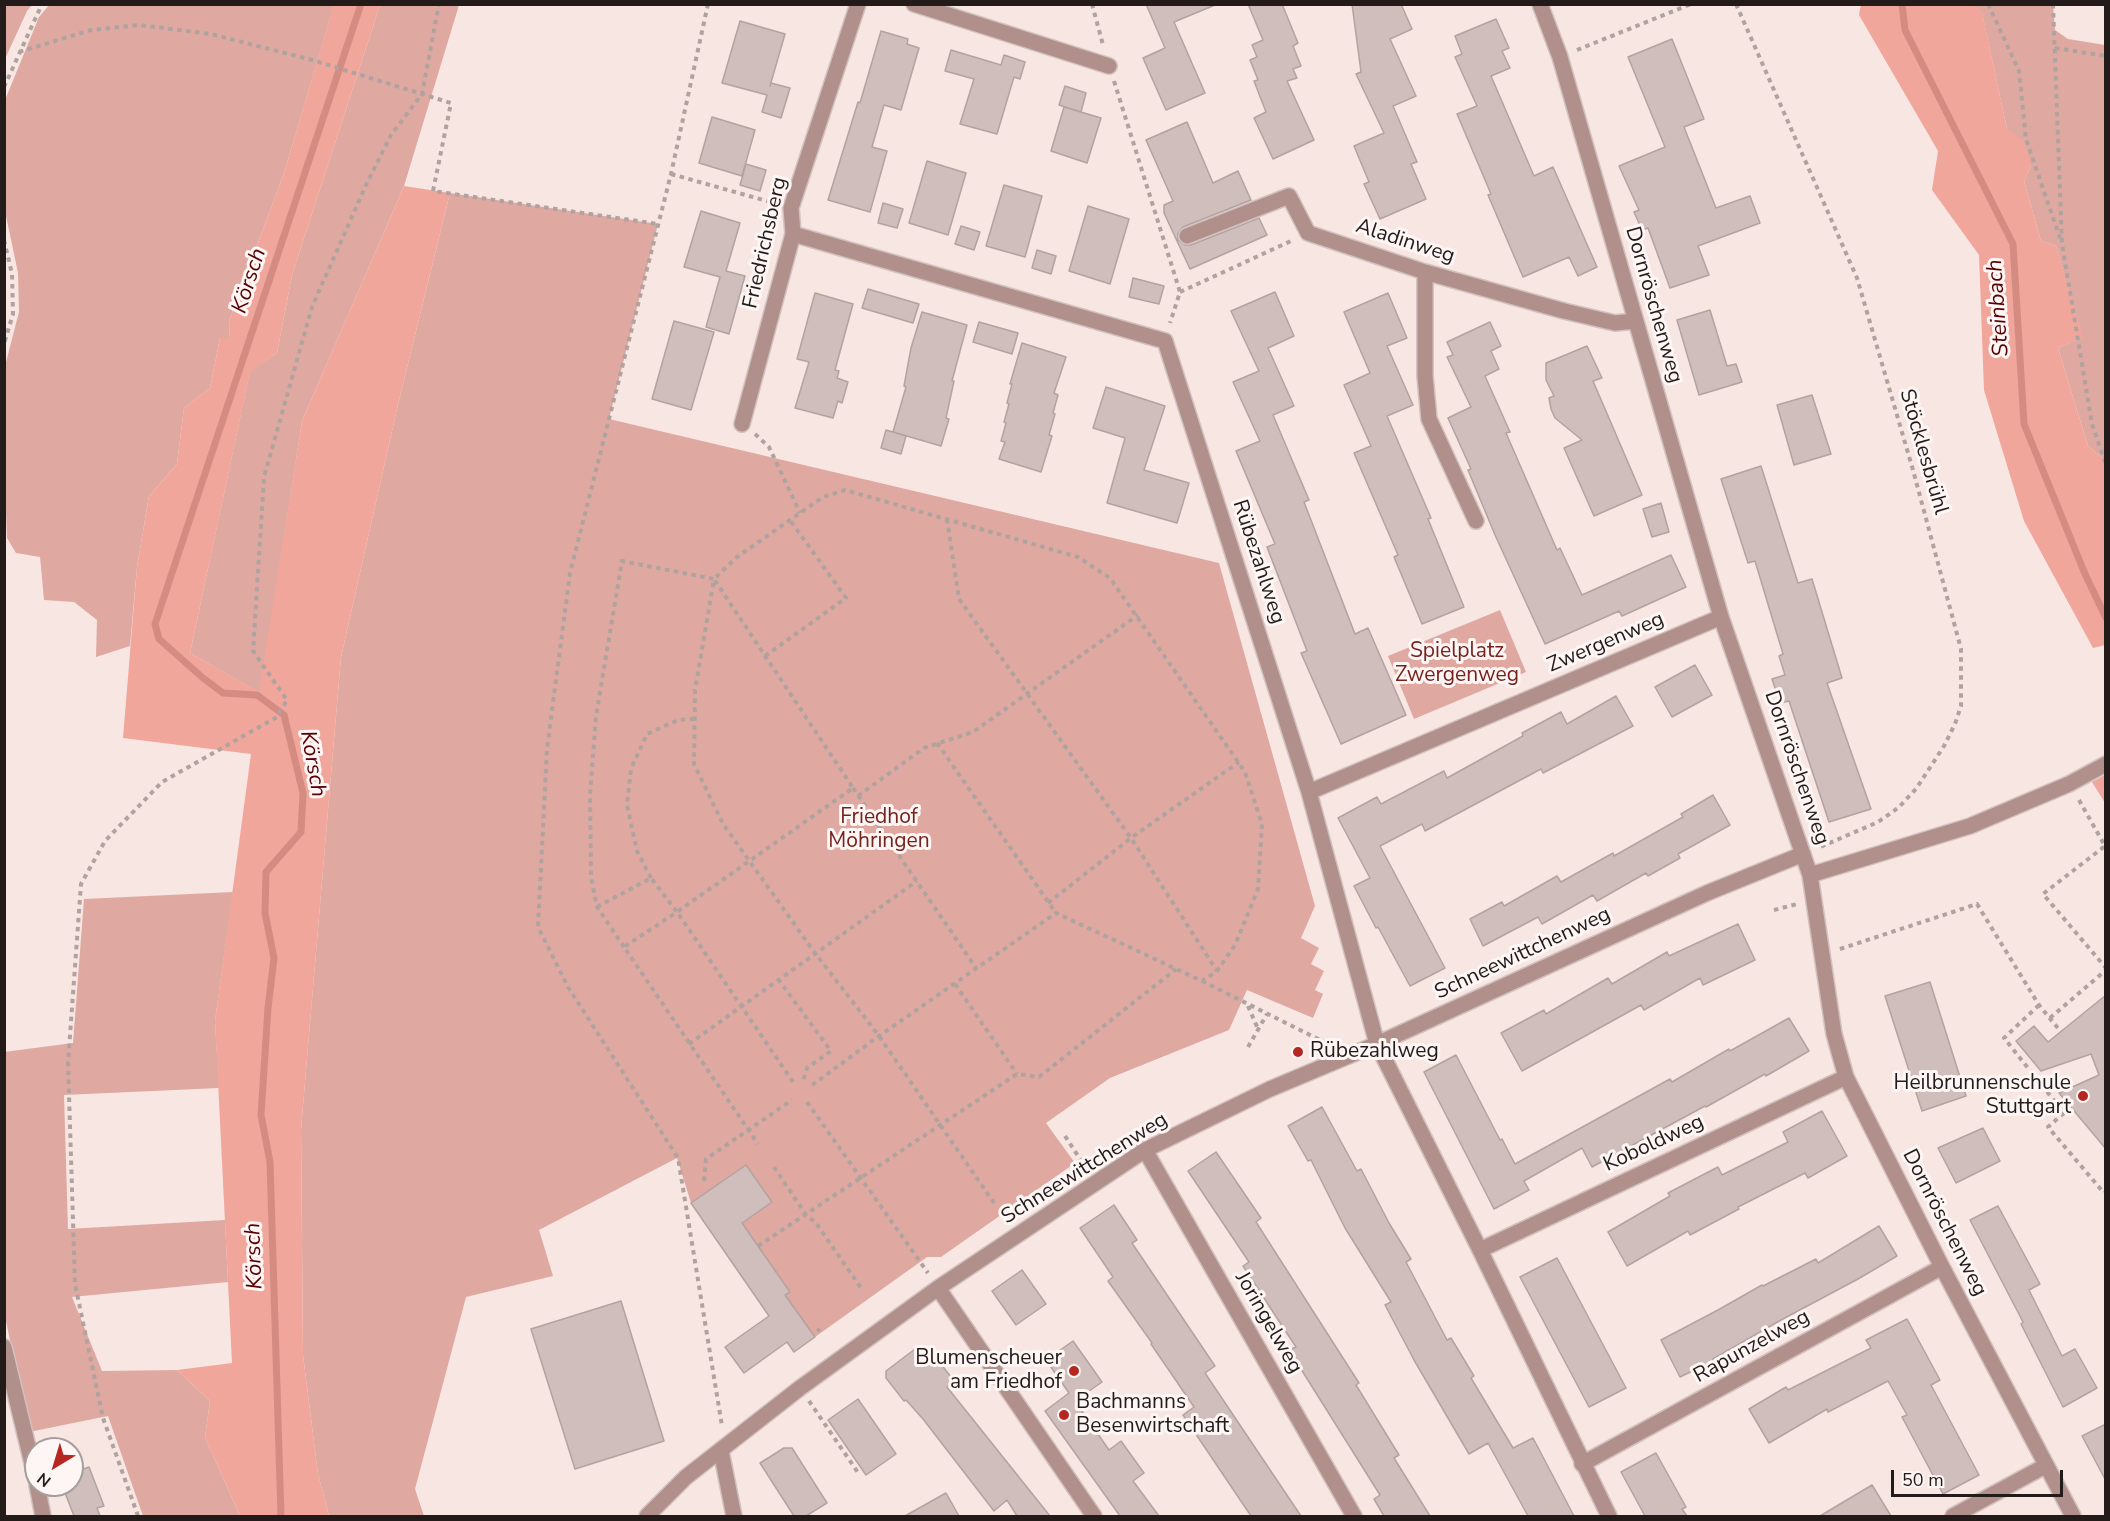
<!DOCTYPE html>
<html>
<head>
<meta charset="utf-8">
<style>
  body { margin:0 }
  #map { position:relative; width:2110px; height:1521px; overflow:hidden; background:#f8e6e3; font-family:"Nunito Sans",sans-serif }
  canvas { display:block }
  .frame { position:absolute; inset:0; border:6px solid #221b1a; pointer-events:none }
  .north { position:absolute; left:24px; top:1437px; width:60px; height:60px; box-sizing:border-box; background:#fdf6f5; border:2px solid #a59e9d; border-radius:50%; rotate:218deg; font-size:16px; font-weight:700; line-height:24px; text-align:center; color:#221b1a }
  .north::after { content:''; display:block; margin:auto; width:21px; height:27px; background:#b62722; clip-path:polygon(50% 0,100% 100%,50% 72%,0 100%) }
  .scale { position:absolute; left:1891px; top:1470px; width:172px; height:27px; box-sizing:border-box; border:3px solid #221b1a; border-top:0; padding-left:8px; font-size:18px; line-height:21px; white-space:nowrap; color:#221b1a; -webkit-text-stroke:4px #fdf6f5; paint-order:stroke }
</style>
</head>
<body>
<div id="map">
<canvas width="2110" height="1521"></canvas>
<div class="frame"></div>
<div class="north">N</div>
<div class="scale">50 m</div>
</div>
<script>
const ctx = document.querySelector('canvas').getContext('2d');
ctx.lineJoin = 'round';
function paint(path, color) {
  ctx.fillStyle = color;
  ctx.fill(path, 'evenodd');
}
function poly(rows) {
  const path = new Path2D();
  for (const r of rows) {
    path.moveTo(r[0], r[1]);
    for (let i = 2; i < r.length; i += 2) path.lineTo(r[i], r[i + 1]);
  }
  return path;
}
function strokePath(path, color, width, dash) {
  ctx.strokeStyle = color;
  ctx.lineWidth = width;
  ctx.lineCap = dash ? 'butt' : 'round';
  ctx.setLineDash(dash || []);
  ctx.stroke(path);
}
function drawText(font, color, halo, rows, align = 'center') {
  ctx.font = font + ' "Nunito Sans",sans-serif';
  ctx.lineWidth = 6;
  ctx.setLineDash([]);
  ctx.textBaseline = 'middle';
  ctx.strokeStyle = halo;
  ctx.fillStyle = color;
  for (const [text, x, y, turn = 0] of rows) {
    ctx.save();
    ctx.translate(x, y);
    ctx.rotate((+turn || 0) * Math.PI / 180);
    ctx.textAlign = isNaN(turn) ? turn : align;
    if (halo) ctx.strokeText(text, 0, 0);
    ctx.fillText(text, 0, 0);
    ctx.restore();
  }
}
paint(poly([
  [5,4,32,5,27,11,5,59],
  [50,4,334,5,284,173,229,321,230,338,220,338,210,388,184,408,177,464,149,496,137,567,130,646,96,657,97,620,74,602,44,600,40,557,16,553,7,538,5,488,5,366,19,312,18,273,5,211,5,100,39,17],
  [380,5,459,5,404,186,302,421,260,693,190,653,250,371,277,353,292,275],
  [1974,5,2053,5,2055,30,2068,39,2105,45,2105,460,2088,446,2058,348,2082,337,2056,246,2041,241,2024,181,2031,166,2007,129,1982,13],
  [450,193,658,224,609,419,1219,563,1315,906,1301,938,1319,948,1311,964,1324,971,1315,990,1323,994,1313,1018,1247,990,1229,1030,1110,1078,1046,1123,1075,1163,941,1257,927,1257,794,1352,691,1203,677,1158,539,1230,553,1276,466,1297,415,1489,424,1516,329,1516,318,1474,303,1355,301,1129,341,657,399,400],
  [1500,610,1526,672,1414,719,1388,656],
  [233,892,215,1021,219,1088,64,1095,68,1229,225,1220,228,1282,72,1297,102,1371,177,1370,210,1401,205,1437,240,1516,143,1516,108,1416,29,1432,5,1316,4,1052,73,1043,84,899]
]), '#dfa9a1');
paint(poly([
  [334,4,380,5,292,275,277,353,250,372,190,653,259,692,302,421,404,186,450,193,399,400,341,657,301,1129,303,1355,318,1474,329,1516,240,1516,205,1437,210,1401,177,1370,232,1363,215,1021,251,754,123,738,137,567,149,496,177,464,184,408,210,388,220,338,230,338,229,321,284,173],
  [1861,4,1974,5,1982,12,2007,129,2024,141,2031,166,2024,181,2041,241,2056,246,2083,337,2058,348,2088,446,2105,460,2105,645,2093,648,2024,521,1984,390,1979,255,1932,190,1938,151,1859,15],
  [2105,775,2105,803,2092,782]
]), '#f1a69c');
strokePath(poly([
  [1902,4,1905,30,2013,244,2024,424,2085,574,2106,618],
  [281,1516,270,1162,261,1115,268,1008,274,958,265,913,266,872,301,832,303,793,284,715,257,695,223,693,203,678,159,639,155,624,361,4]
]), '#d48c82', 7);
const building = poly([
  [1146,4,1215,5,1174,22,1205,93,1166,110,1143,58,1165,48,1146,4],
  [1248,4,1282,4,1298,43,1293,46,1301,66,1293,69,1297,78,1287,81,1314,140,1273,159,1254,118,1266,112,1254,81,1258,80,1250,60,1257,57,1252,45,1263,40,1248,4],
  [1352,4,1401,4,1412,29,1390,39,1416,96,1393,106,1417,162,1411,164,1426,199,1380,219,1364,184,1369,182,1354,146,1384,133,1356,74,1361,72,1352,4],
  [1496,19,1509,48,1502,51,1510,68,1491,76,1534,176,1553,167,1597,267,1578,276,1569,257,1523,277,1488,195,1491,194,1457,114,1477,106,1455,57,1462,54,1455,36,1496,19],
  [740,21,785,34,770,86,771,83,790,88,781,118,762,112,767,95,722,83,740,21],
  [881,31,908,39,907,44,919,48,901,110,884,105,872,147,887,151,870,212,828,200,858,102,860,103,881,31],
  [1672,39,1704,119,1684,127,1716,208,1750,196,1760,223,1698,246,1709,275,1670,288,1648,228,1642,230,1634,212,1639,210,1619,166,1665,147,1628,57,1672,39],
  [951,50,1001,65,1004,55,1025,62,1020,79,1014,77,997,134,960,124,974,79,945,71,951,50],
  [1065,86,1086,93,1081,112,1059,105,1065,86],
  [1064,107,1101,118,1087,163,1051,151,1064,107],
  [712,117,755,130,742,176,699,163,712,117],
  [1187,122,1213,183,1238,171,1251,200,1183,227,1178,234,1178,240,1185,245,1191,245,1259,218,1267,235,1190,269,1164,213,1164,205,1173,201,1146,140,1187,122],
  [927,161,966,173,948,235,909,223,927,161],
  [746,164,766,170,760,191,740,185,746,164],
  [1004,185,1042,196,1025,257,986,246,1004,185],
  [883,203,903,209,897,228,878,223,883,203],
  [1088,206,1129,219,1110,284,1069,271,1088,206],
  [701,211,740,223,726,271,745,276,729,334,706,327,720,277,684,267,701,211],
  [961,226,980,232,974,250,955,244,961,226],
  [1037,250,1056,256,1051,274,1032,268,1037,250],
  [1133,278,1164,286,1159,304,1129,297,1133,278],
  [868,289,919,304,913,323,862,308,868,289],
  [1275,292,1294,336,1268,348,1294,406,1273,415,1309,500,1304,502,1355,634,1368,628,1406,715,1341,744,1301,653,1307,651,1267,547,1275,544,1236,451,1260,441,1233,382,1259,371,1231,311,1275,292],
  [815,293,853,304,835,370,839,371,837,378,848,382,842,403,838,401,833,418,795,408,809,362,797,359,815,293],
  [1388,293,1407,338,1387,346,1413,405,1387,416,1431,518,1428,519,1464,607,1422,624,1394,557,1398,555,1354,453,1371,446,1344,385,1370,373,1344,312,1388,293],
  [1710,310,1727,366,1736,364,1742,382,1699,395,1677,320,1710,310],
  [922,312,967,325,952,381,954,381,946,418,949,419,941,446,893,432,906,387,904,386,911,348,922,312],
  [674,321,714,332,691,410,652,399,674,321],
  [979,322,1018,333,1012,354,973,342,979,322],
  [1490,322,1501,346,1491,351,1499,369,1485,376,1510,432,1506,433,1557,550,1560,548,1582,595,1671,555,1686,587,1622,616,1619,611,1545,644,1495,535,1468,470,1471,469,1448,418,1471,407,1447,357,1453,355,1447,342,1490,322],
  [1022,343,1066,357,1054,393,1058,395,1053,413,1055,414,1049,435,1052,436,1041,472,999,459,1005,442,1001,441,1006,423,1004,422,1009,404,1007,403,1012,384,1010,384,1022,343],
  [1587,346,1602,378,1593,381,1642,495,1594,516,1564,448,1582,440,1555,418,1551,409,1549,398,1554,396,1546,380,1546,363,1587,346],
  [1106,387,1165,406,1144,470,1189,483,1177,523,1107,503,1125,438,1093,428,1106,387],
  [1812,395,1831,454,1794,465,1777,405,1812,395],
  [886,430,906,436,901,454,881,448,886,430],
  [1761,466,1798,583,1812,579,1842,678,1827,683,1871,809,1829,822,1789,701,1780,703,1772,679,1785,675,1779,656,1783,654,1755,561,1748,563,1721,479,1761,466],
  [1661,503,1669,532,1652,537,1643,509,1661,503],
  [1695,665,1712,695,1672,717,1655,687,1695,665],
  [1616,696,1633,726,1543,773,1541,769,1425,831,1422,824,1380,846,1445,968,1410,986,1378,927,1376,928,1354,886,1370,878,1338,818,1377,797,1381,804,1444,771,1447,778,1523,736,1522,733,1561,712,1567,724,1616,696],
  [1713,795,1730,825,1678,854,1680,858,1648,876,1646,873,1597,901,1593,895,1542,924,1538,917,1483,946,1470,919,1502,902,1504,906,1557,876,1561,882,1613,853,1614,856,1683,817,1681,814,1713,795],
  [1738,924,1755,960,1703,985,1700,978,1644,1010,1641,1005,1522,1071,1501,1033,1544,1010,1546,1014,1608,978,1612,984,1667,952,1669,956,1738,924],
  [1930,982,1966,1096,1922,1111,1885,996,1930,982],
  [2106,995,2106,1149,2059,1093,2099,1075,2091,1054,2041,1071,2016,1041,2034,1026,2048,1042,2106,995],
  [1789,1018,1809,1051,1766,1076,1765,1074,1706,1107,1705,1106,1592,1167,1582,1148,1524,1181,1529,1190,1494,1209,1424,1072,1456,1055,1500,1140,1502,1139,1515,1164,1670,1079,1672,1082,1729,1049,1730,1051,1789,1018],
  [1322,1107,1357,1171,1361,1169,1389,1223,1411,1259,1406,1262,1447,1340,1451,1338,1474,1376,1471,1378,1513,1448,1533,1438,1574,1516,1528,1516,1488,1443,1469,1454,1414,1360,1385,1305,1391,1302,1345,1228,1311,1160,1308,1161,1288,1126,1322,1107],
  [1822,1111,1847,1156,1808,1178,1805,1173,1738,1207,1739,1209,1690,1235,1688,1231,1627,1266,1608,1232,1670,1196,1668,1193,1718,1167,1722,1175,1788,1142,1783,1132,1822,1111],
  [1983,1128,2000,1161,1956,1183,1938,1148,1983,1128],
  [1216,1152,1261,1218,1256,1222,1359,1383,1356,1385,1399,1455,1394,1458,1430,1516,1384,1516,1374,1499,1380,1495,1289,1350,1296,1347,1243,1266,1249,1262,1188,1171,1216,1152],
  [746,1165,772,1202,742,1223,790,1292,785,1295,815,1337,794,1352,787,1342,744,1373,725,1347,769,1316,691,1203,746,1165],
  [1114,1205,1137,1240,1132,1243,1215,1366,1205,1373,1301,1516,1251,1516,1183,1415,1194,1407,1151,1344,1152,1343,1108,1281,1113,1277,1080,1228,1114,1205],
  [1998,1206,2040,1284,2029,1290,2062,1356,2075,1349,2097,1388,2063,1407,2021,1324,2023,1322,1970,1220,1998,1206],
  [1879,1226,1897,1256,1858,1279,1781,1320,1713,1359,1713,1361,1680,1377,1661,1340,1718,1310,1762,1285,1763,1286,1816,1259,1818,1263,1879,1226],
  [1557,1258,1626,1388,1589,1407,1520,1277,1557,1258],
  [1022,1270,1046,1304,1016,1325,992,1291,1022,1270],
  [621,1301,664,1441,575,1469,531,1329,621,1301],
  [1907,1319,1940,1380,1931,1385,1979,1475,1943,1494,1902,1417,1907,1415,1888,1381,1828,1412,1827,1409,1769,1443,1749,1409,1786,1387,1788,1390,1871,1348,1866,1340,1907,1319],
  [1073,1341,1102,1382,1075,1401,1109,1450,1121,1441,1144,1473,1133,1481,1159,1516,1120,1516,1045,1411,1069,1393,1046,1360,1073,1341],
  [915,1349,922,1358,931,1351,954,1381,947,1387,1050,1516,1017,1516,1007,1500,994,1511,923,1419,906,1400,904,1401,886,1378,886,1371,915,1349],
  [858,1399,896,1454,866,1475,828,1420,858,1399],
  [2106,1424,2106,1481,2082,1436,2106,1424],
  [784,1448,792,1448,827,1503,806,1516,794,1516,760,1463,784,1448],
  [1656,1453,1686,1507,1682,1509,1687,1516,1645,1516,1621,1472,1656,1453],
  [89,1467,104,1506,97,1508,100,1516,74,1516,62,1485,72,1485,72,1473,89,1467],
  [1872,1485,1891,1516,1820,1516,1872,1485],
  [946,1493,959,1516,905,1516,946,1493]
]);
paint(building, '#cfbebb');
strokePath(building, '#b3a29f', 1.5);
const minor = poly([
  [914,4,1109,66],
  [1540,4,1560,57,1721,617,1810,875,1834,1034,1846,1077,1942,1267,2073,1516],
  [793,234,1165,341,1309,792,1377,1044,1480,1250,1609,1516],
  [1187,236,1289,196,1308,233,1425,272,1564,311,1615,323,1635,321],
  [1425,272,1425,376,1429,419,1476,521],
  [742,424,793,234,791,208,858,4],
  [1309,792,1721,617],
  [1810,875,1970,826,2069,784,2106,764],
  [1145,1150,1354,1516],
  [1480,1250,1846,1077],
  [938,1288,1094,1516],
  [4,1347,36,1480],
  [721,1451,734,1516],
  [1582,1464,1942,1267],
  [37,1485,43,1516],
  [647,1516,686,1477,800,1388,938,1288,1145,1150,1270,1089,1377,1044,1707,893,1803,854],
  [1953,1516,2045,1466]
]);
strokePath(minor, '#d1c1bf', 18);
strokePath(poly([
  [708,4,671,174,570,573,547,749,538,927,568,987,678,1158,722,1426],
  [1092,4,1103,45],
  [1736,4,1857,278,1913,470,1961,649,1961,706,1955,724,1944,746,1916,789,1898,808,1878,822,1818,848],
  [1988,4,2019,71,2026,139,2060,238],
  [2053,4,2062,244,2092,424,2106,465],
  [2055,48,2106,56],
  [1577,50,1691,4],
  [19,52,91,30,139,25,211,34,312,60,451,103,433,191,658,224],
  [1114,81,1180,292,1170,323],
  [4,87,42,4],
  [671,174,774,203],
  [4,240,12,274,13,314,4,344],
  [1180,292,1291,241],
  [755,434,769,447,800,513],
  [947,519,959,599,1131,838,1239,762],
  [765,656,846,598,790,520],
  [937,743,1056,913],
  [853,788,976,968],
  [858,796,924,748,973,732,1138,615],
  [2079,800,2105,846,2043,894,2106,968],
  [651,878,637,851,627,805,631,769,647,734,678,720,695,719],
  [1048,903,1131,838,1217,971],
  [597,907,651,878,677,912,624,947,758,1144],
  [1774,910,1797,904],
  [624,947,597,907,591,877,590,795,596,716,622,561,714,579,695,690,694,764,723,824,815,953,879,1036,994,1203],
  [1840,949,1977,904,2039,1005,2061,1032],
  [778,979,831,1051,807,1068,803,1081],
  [1202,981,1328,1044],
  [955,984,1017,1074],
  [2039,1005,2004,1038,2064,1113,2048,1127,2104,1193,2106,1192],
  [1248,1006,1258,1029],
  [2050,1018,2106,970],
  [689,1044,917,881],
  [1248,1047,1267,1014],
  [793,1082,677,912,853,788,714,579,737,557,823,497,845,490,1078,557,1110,578,1245,772,1262,824,1258,889,1235,945,1217,971,1202,981,1056,913,879,1036,811,1086],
  [807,1102,928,1273],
  [1065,1136,1086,1168],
  [774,1167,806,1215,816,1223,861,1288],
  [704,1181,706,1159,792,1100],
  [758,1246,1017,1074,1039,1077,1176,969],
  [817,1331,820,1329],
  [809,1401,859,1474],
  [138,1516,103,1418,75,1284,68,1063,81,884,105,841,162,782,277,717,287,700,253,651,264,477,312,307,366,185,391,135,422,94,439,4]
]), '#b0a29f', 4, [4.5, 4.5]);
strokePath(minor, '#b1908b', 15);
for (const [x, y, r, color] of [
  [1298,1052,6,"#b62722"],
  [2083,1096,6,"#b62722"],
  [1074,1371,6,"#b62722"],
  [1064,1415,6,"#b62722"]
]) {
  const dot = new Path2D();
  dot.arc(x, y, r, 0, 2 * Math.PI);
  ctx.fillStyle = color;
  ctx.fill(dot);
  strokePath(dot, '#fdf6f5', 2);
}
drawText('21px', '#221b1a', '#fdf6f5', [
  ["Aladinweg",1405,242,18],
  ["Friedrichsberg",766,243,-77],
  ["Dornröschenweg",1653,305,74],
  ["Stöcklesbrühl",1923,452,74],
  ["Rübezahlweg",1258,562,72],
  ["Zwergenweg",1606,643,-23],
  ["Dornröschenweg",1796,768,71],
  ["Schneewittchenweg",1523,954,-25],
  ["Koboldweg",1654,1144,-25],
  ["Schneewittchenweg",1085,1169,-32],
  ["Dornröschenweg",1944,1223,63],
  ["Joringelweg",1268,1323,60],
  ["Rapunzelweg",1752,1347,-29]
]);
drawText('21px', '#77211c', '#fdf6f5', [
  ["Spielplatz",1457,652],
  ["Zwergenweg",1457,676],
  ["Friedhof",879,818],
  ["Möhringen",879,842]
]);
drawText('21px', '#221b1a', '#fdf6f5', [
  ["Rübezahlweg",1310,1052],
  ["Heilbrunnenschule",2071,1084,"right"],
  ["Stuttgart",2071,1108,"right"],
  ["Blumenscheuer",1062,1359,"right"],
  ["am Friedhof",1062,1383,"right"],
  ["Bachmanns",1076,1403],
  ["Besenwirtschaft",1076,1427]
], 'left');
drawText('italic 22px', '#590002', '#fdf6f5', [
  ["Körsch",250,281,-72],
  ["Steinbach",1999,308,-94],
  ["Körsch",312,764,80],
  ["Körsch",255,1256,-92]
]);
</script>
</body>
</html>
